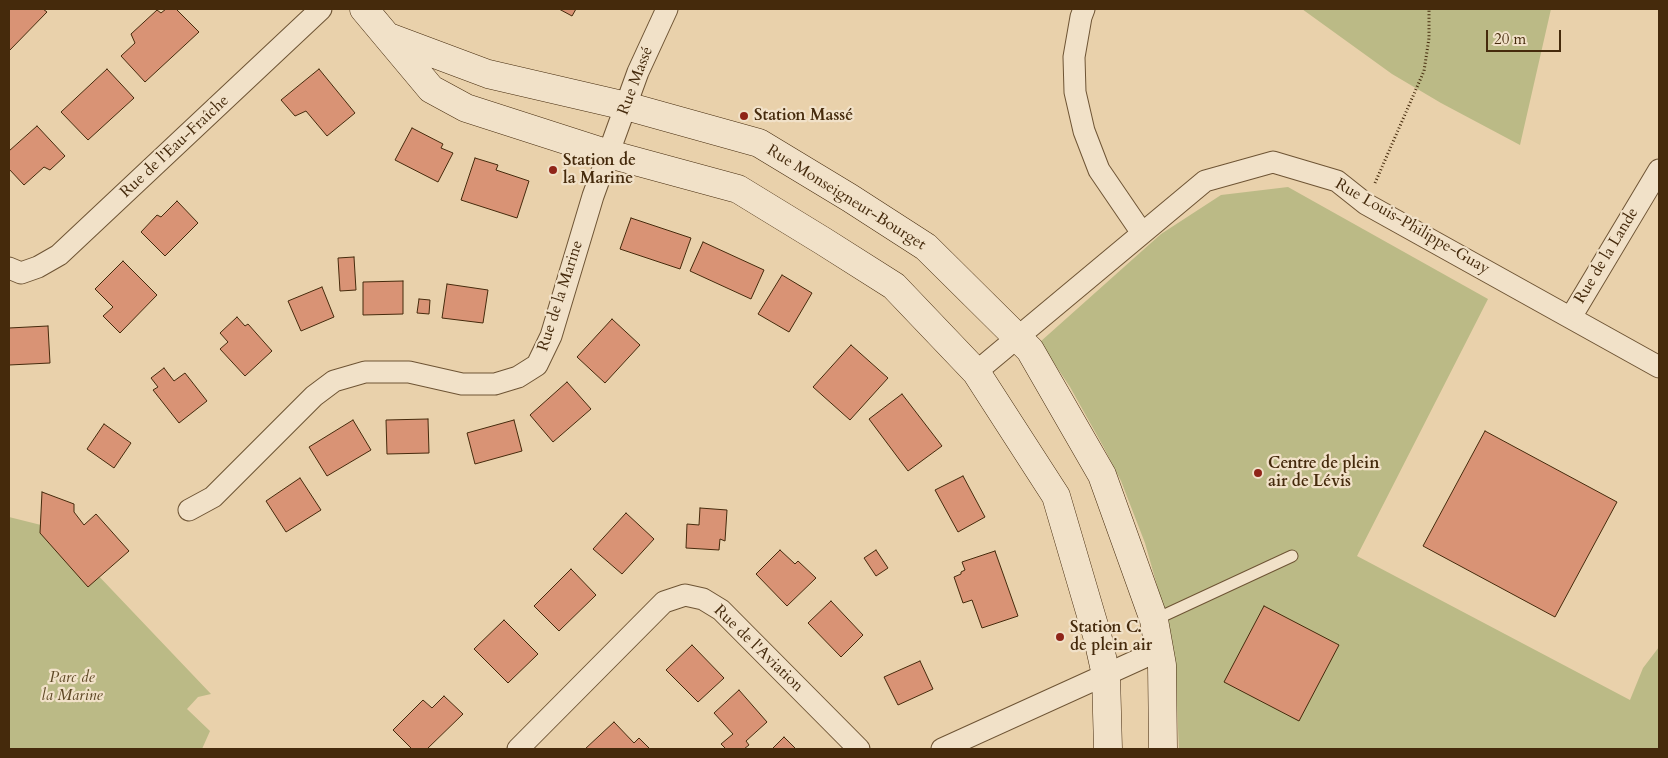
<!DOCTYPE html>
<html>
<head>
<meta charset="utf-8">
<style>
  body { margin:0 }
  #map { position:relative; width:1668px; height:758px; overflow:hidden; background:#e9d1ab; font-family:Cardo,serif }
  canvas { display:block }
  .frame { position:absolute; inset:0; border:10px solid #452a0c; pointer-events:none }
  .scale { position:absolute; left:1486px; top:30px; width:75px; height:22px; box-sizing:border-box; border:2px solid #452a0c; border-top:0; padding-left:6px; font-size:15px; line-height:18px; white-space:nowrap; color:#452a0c; -webkit-text-stroke:4px #f1e1c8; paint-order:stroke }
</style>
</head>
<body>
<div id="map">
<canvas width="1668" height="758"></canvas>
<div class="frame"></div>
<div class="scale">20 m</div>
</div>
<script>
const ctx = document.querySelector('canvas').getContext('2d');
ctx.lineJoin = 'round';
function paint(path, color) {
  ctx.fillStyle = color;
  ctx.fill(path, 'evenodd');
}
function poly(rows) {
  const path = new Path2D();
  for (const r of rows) {
    path.moveTo(r[0], r[1]);
    for (let i = 2; i < r.length; i += 2) path.lineTo(r[i], r[i + 1]);
  }
  return path;
}
function strokePath(path, color, width, dash) {
  ctx.strokeStyle = color;
  ctx.lineWidth = width;
  ctx.lineCap = dash ? 'butt' : 'round';
  ctx.setLineDash(dash || []);
  ctx.stroke(path);
}
function drawText(font, color, halo, rows, align = 'center') {
  ctx.font = font + ' Cardo,serif';
  ctx.lineWidth = 4.5;
  ctx.setLineDash([]);
  ctx.textBaseline = 'middle';
  ctx.strokeStyle = halo;
  ctx.fillStyle = color;
  for (const [text, x, y, turn = 0] of rows) {
    ctx.save();
    ctx.translate(x, y);
    ctx.rotate((+turn || 0) * Math.PI / 180);
    ctx.textAlign = isNaN(turn) ? turn : align;
    if (halo) ctx.strokeText(text, 0, 0);
    ctx.fillText(text, 0, 0);
    ctx.restore();
  }
}
paint(poly([
  [1302,9,1551,9,1520,145,1441,103,1392,74],
  [1288,187,1488,299,1357,556,1630,700,1643,668,1659,647,1659,749,1179,749,1176,684,1171,643,1158,589,1145,543,1121,481,1103,446,1070,387,1040,342,1161,234,1221,195],
  [9,517,53,528,211,694,198,697,187,709,210,731,202,749,9,749]
]), '#bbba86');
const building = poly([
  [9,9,43,9,47,12,9,51,9,9],
  [166,9,176,9,199,32,145,82,121,56,135,43,131,34,157,10,161,13,166,9],
  [559,9,576,9,572,16,559,9],
  [107,69,134,98,88,140,61,112,107,69],
  [319,69,355,113,327,136,306,111,295,116,281,100,319,69],
  [37,126,65,156,50,170,44,167,24,185,9,169,9,151,37,126],
  [412,128,443,144,441,148,453,153,438,182,395,160,412,128],
  [475,158,498,165,496,170,529,181,517,218,461,200,475,158],
  [177,201,198,223,165,256,141,232,157,215,161,217,177,201],
  [631,218,691,238,680,269,620,249,631,218],
  [703,242,764,270,751,299,690,271,703,242],
  [354,257,356,290,340,291,338,258,354,257],
  [123,261,157,295,120,333,103,316,113,307,95,289,123,261],
  [782,275,812,293,789,332,758,314,782,275],
  [403,281,403,314,363,315,363,282,403,281],
  [447,284,488,290,483,323,442,318,447,284],
  [322,287,334,317,301,331,288,301,322,287],
  [419,299,430,300,429,314,417,313,419,299],
  [237,317,245,326,248,324,272,351,245,376,220,349,228,342,220,333,237,317],
  [612,319,640,345,605,383,577,357,612,319],
  [48,326,50,363,9,365,9,328,48,326],
  [851,345,888,378,850,420,813,387,851,345],
  [164,368,174,381,185,373,207,401,179,423,153,390,158,387,151,378,164,368],
  [567,382,591,409,553,442,530,415,567,382],
  [902,394,942,446,908,471,869,419,902,394],
  [428,419,429,453,387,454,386,420,428,419],
  [353,420,371,450,327,476,309,447,353,420],
  [514,420,522,451,475,464,467,433,514,420],
  [104,424,131,443,114,468,87,449,104,424],
  [1485,431,1617,502,1555,617,1423,546,1485,431],
  [963,476,985,517,958,532,935,490,963,476],
  [300,478,321,510,286,532,266,501,300,478],
  [42,492,74,504,74,512,84,525,96,514,129,551,88,587,40,533,42,492],
  [700,508,727,510,725,541,720,539,719,550,686,548,687,524,699,525,700,508],
  [626,513,654,539,622,574,593,549,626,513],
  [780,550,795,564,798,561,816,578,787,606,756,574,780,550],
  [876,550,888,568,876,576,864,558,876,550],
  [995,551,1018,616,982,628,972,600,963,603,954,577,961,574,961,572,965,570,962,562,995,551],
  [571,569,596,595,559,631,534,606,571,569],
  [831,601,863,635,841,657,808,623,831,601],
  [1264,606,1339,645,1299,721,1224,682,1264,606],
  [504,620,538,654,508,683,474,649,504,620],
  [692,645,724,678,698,702,666,670,692,645],
  [920,661,933,689,898,705,884,677,920,661],
  [739,690,767,722,746,741,749,745,744,749,726,749,721,744,733,734,714,713,739,690],
  [444,696,463,714,427,749,412,749,393,730,423,700,432,708,444,696],
  [614,722,634,743,639,738,650,749,585,749,614,722],
  [784,737,796,749,772,749,784,737]
]);
paint(building, '#d99375');
strokePath(building, '#452a0c', 1);
const lane = poly([
  [1154,620,1292,556]
]);
const street = poly([
  [1084,9,1081,17,1074,57,1075,92,1084,131,1099,170,1142,233],
  [9,268,21,273,38,267,59,255,321,9],
  [1571,317,1659,170],
  [976,372,1205,181,1273,162,1337,181,1366,204,1659,367],
  [189,510,213,497,314,396,334,381,365,372,409,372,462,384,495,384,518,377,537,365,551,336,593,196,638,72,667,9],
  [518,749,664,602,685,595,703,599,721,610,859,749],
  [942,749,1160,650]
]);
const secondary = poly([
  [364,9,431,89,466,108,609,154,738,189,823,241,894,286,976,372,1056,496,1098,639,1106,675,1108,749],
  [389,37,488,74,626,106,759,143,850,198,926,247,1030,350,1102,475,1154,620,1162,665,1163,749]
]);
strokePath(lane, '#6e5434', 13);
strokePath(street, '#6e5434', 23);
strokePath(secondary, '#452a0c', 29);
strokePath(poly([
  [1375,183,1424,71,1429,38,1429,9]
]), '#452a0c', 3, [1, 2.5]);
strokePath(lane, '#f1e1c8', 11);
strokePath(street, '#f1e1c8', 21);
strokePath(secondary, '#f1e1c8', 28);
for (const [x, y, r, color] of [
  [744,116,5,"#8f2418"],
  [553,170,5,"#8f2418"],
  [1258,473,5,"#8f2418"],
  [1060,637,5,"#8f2418"]
]) {
  const dot = new Path2D();
  dot.arc(x, y, r, 0, 2 * Math.PI);
  ctx.fillStyle = color;
  ctx.fill(dot);
  strokePath(dot, '#f1e1c8', 2);
}
drawText('16px', '#452a0c', '#f1e1c8', [
  ["Rue Massé",636,81,-69],
  ["Rue de l'Eau-Fraîche",175,147,-43],
  ["Rue Monseigneur-Bourget",846,198,32],
  ["Rue Louis-Philippe-Guay",1412,227,30],
  ["Rue de la Lande",1607,256,-59],
  ["Rue de la Marine",561,296,-72],
  ["Rue de l'Aviation",758,649,44]
]);
drawText('bold 16px', '#452a0c', '#f1e1c8', [
  ["Station Massé",754,116],
  ["Station de",563,161],
  ["la Marine",563,179],
  ["Centre de plein",1268,464],
  ["air de Lévis",1268,482],
  ["Station C.",1070,628],
  ["de plein air",1070,646]
], 'left');
drawText('italic 16px', '#5d4724', '#f1e1c8', [
  ["Parc de",72,678],
  ["la Marine",72,696]
]);
</script>
</body>
</html>
